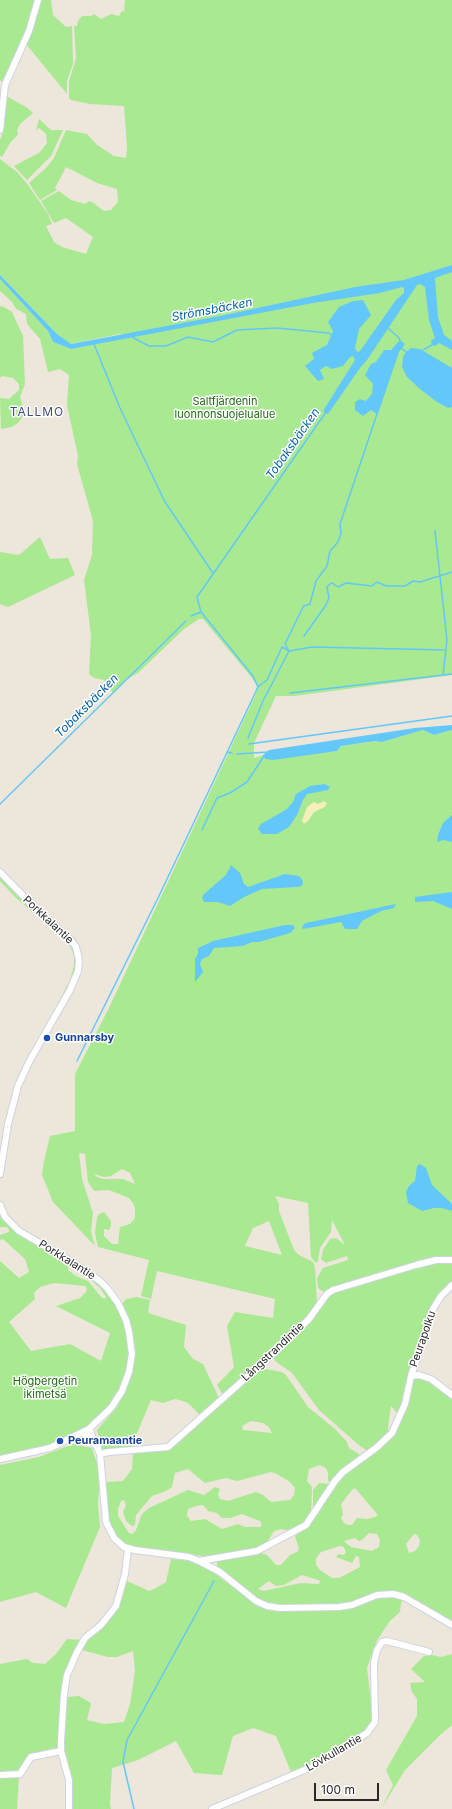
<!DOCTYPE html>
<html>
<head>
<meta charset="utf-8">
<style>
  body { margin:0 }
  #map { position:relative; width:452px; height:1809px; overflow:hidden; background:#ede6da; font-family:Inter,sans-serif }
  canvas { display:block }
  .scale { position:absolute; left:314px; top:1783px; width:65px; height:18px; box-sizing:border-box; border:2px solid #292929; border-top:0; padding-left:5px; font-size:12px; line-height:14px; white-space:nowrap; color:#292929; -webkit-text-stroke:3px #fff; paint-order:stroke }
</style>
</head>
<body>
<div id="map">
<canvas width="452" height="1809"></canvas>
<div class="scale">100 m</div>
</div>
<script>
const ctx = document.querySelector('canvas').getContext('2d');
ctx.lineJoin = 'round';
function paint(path, color) {
  ctx.fillStyle = color;
  ctx.fill(path, 'evenodd');
}
function poly(rows) {
  const path = new Path2D();
  for (const r of rows) {
    path.moveTo(r[0], r[1]);
    for (let i = 2; i < r.length; i += 2) path.lineTo(r[i], r[i + 1]);
  }
  return path;
}
function strokePath(path, color, width, dash) {
  ctx.strokeStyle = color;
  ctx.lineWidth = width;
  ctx.lineCap = dash ? 'butt' : 'round';
  ctx.setLineDash(dash || []);
  ctx.stroke(path);
}
function drawText(font, color, halo, rows, align = 'center') {
  ctx.font = font + ' Inter,sans-serif';
  ctx.lineWidth = 3;
  ctx.setLineDash([]);
  ctx.textBaseline = 'middle';
  ctx.strokeStyle = halo;
  ctx.fillStyle = color;
  for (const [text, x, y, turn = 0] of rows) {
    ctx.save();
    ctx.translate(x, y);
    ctx.rotate((+turn || 0) * Math.PI / 180);
    ctx.textAlign = isNaN(turn) ? turn : align;
    if (halo) ctx.strokeText(text, 0, 0);
    ctx.fillText(text, 0, 0);
    ctx.restore();
  }
}
paint(poly([
  [0,0,36,0,30,23,2,81,0,81],
  [40,0,51,0,53,15,66,27,72,26,73,64,67,81,67,94,26,44],
  [125,0,452,0,452,675,294,696,276,696,254,743,254,758,263,755,265,759,337,751,341,746,376,741,382,742,423,730,434,735,452,730,452,1282,443,1290,409,1376,399,1415,391,1406,388,1427,388,1430,392,1432,372,1450,366,1450,360,1446,319,1410,292,1373,275,1361,274,1358,275,1354,314,1317,325,1293,318,1288,317,1278,323,1268,348,1260,347,1256,326,1263,321,1259,323,1250,330,1239,336,1238,345,1245,332,1220,331,1232,320,1248,318,1261,316,1263,311,1257,308,1203,275,1196,279,1204,279,1211,294,1250,299,1255,313,1262,315,1268,317,1305,294,1331,223,1395,217,1385,234,1367,227,1326,235,1312,273,1318,275,1299,157,1271,151,1299,141,1296,149,1260,98,1247,95,1233,97,1218,99,1214,104,1212,111,1221,111,1226,109,1230,104,1229,104,1236,112,1244,118,1244,120,1227,130,1224,135,1218,135,1208,133,1203,129,1198,109,1190,94,1191,88,1182,85,1154,79,1153,82,1179,93,1213,91,1232,95,1246,53,1202,42,1175,44,1161,50,1136,75,1131,75,1074,108,1010,256,694,257,686,252,678,203,619,199,619,184,629,138,673,126,680,113,693,104,680,94,678,89,674,91,635,84,580,92,555,93,521,77,464,78,456,67,405,69,375,60,369,48,372,40,339,27,324,26,314,16,309,12,302,0,291,0,279,48,331,53,342,71,349,142,335,120,334,70,344,57,334,0,275,0,159,17,172,28,185,48,214,52,224,46,226,54,242,62,247,86,254,93,237,66,218,54,223,41,201,59,191,71,200,85,204,89,201,92,202,104,211,111,210,118,202,117,189,97,183,66,167,55,188,57,190,40,200,29,183,46,168,54,158,66,130,87,134,97,145,114,156,126,158,127,147,124,106,90,104,71,100,69,98,69,82,76,58,74,26,77,26,78,21,82,16,91,16,94,14,101,19,111,14,119,16,122,11,124,12],
  [122,1169,130,1173,135,1184,123,1179,103,1179,97,1177,94,1174,104,1177,111,1176],
  [269,1221,282,1255,245,1246,253,1228],
  [6,96,26,107,33,113,20,124,17,130,18,135,10,143,2,157,0,156,0,140,4,130],
  [39,119,51,130,63,130,51,156,27,180,14,166,39,153,47,143,46,134,39,128,36,130],
  [0,306,4,307,12,312,23,336,25,384,20,397,25,413,19,422,12,427,1,429,0,398,9,399,19,390,19,384,13,378,2,376,0,378],
  [40,537,50,559,68,558,75,575,8,607,0,604,0,552,19,555],
  [0,876,24,901,69,942,73,948,77,961,74,975,59,1005,42,1034,70,980,74,965,74,956,71,948,61,936,16,898,0,881],
  [0,1212,15,1231,90,1276,100,1284,118,1309,126,1328,129,1348,128,1368,121,1387,113,1402,93,1423,78,1432,38,1450,0,1457,0,1261,19,1278,29,1272,25,1259,3,1239,0,1240,0,1235,9,1232,9,1230,7,1227,0,1227],
  [69,1266,91,1280,100,1288,106,1297,105,1299,102,1298,88,1281,76,1276,68,1270],
  [54,1283,85,1286,87,1288,86,1292,80,1298,56,1306,110,1333,101,1361,70,1344,31,1351,9,1322,35,1299,34,1293,40,1287],
  [136,1297,150,1300,148,1313,186,1325,184,1347,193,1359,203,1364,219,1398,201,1416,188,1403,183,1401,175,1399,163,1403,151,1400,135,1438,134,1449,105,1451,102,1448,97,1430,117,1407,129,1381,133,1367,133,1338,122,1304,126,1299],
  [260,1368,282,1372,286,1375,308,1407,335,1429,347,1442,349,1448,359,1454,359,1457,332,1482,328,1481,328,1473,326,1468,320,1465,309,1469,307,1481,312,1487,311,1516,305,1524,293,1531,281,1529,274,1531,266,1544,257,1548,239,1552,204,1556,130,1547,123,1543,117,1537,108,1521,106,1502,106,1482,123,1481,132,1469,133,1453,113,1455,114,1452,166,1450],
  [251,1421,263,1423,269,1427,272,1433,243,1430,242,1426],
  [188,1469,205,1483,226,1478,237,1481,271,1472,277,1474,290,1482,295,1488,294,1495,290,1500,271,1502,263,1495,256,1492,228,1501,220,1499,218,1495,220,1489,215,1487,204,1495,188,1490,149,1508,142,1514,136,1530,133,1534,129,1533,118,1516,118,1509,121,1501,124,1500,126,1505,123,1512,126,1521,132,1526,135,1525,136,1515,152,1496,166,1491,172,1487,175,1473],
  [203,1505,208,1511,217,1513,222,1518,230,1518,242,1514,260,1521,262,1525,260,1527,245,1527,238,1524,222,1529,205,1519,191,1521,187,1516,188,1509,196,1506],
  [418,1377,432,1382,452,1396,452,1622,402,1592,391,1591,377,1594,350,1604,282,1606,267,1604,257,1600,217,1566,217,1560,258,1552,267,1555,276,1565,281,1565,290,1555,297,1552,299,1549,295,1536,309,1526,325,1499,344,1474,382,1446,398,1428,409,1401,412,1379],
  [355,1488,378,1515,375,1517,367,1519,357,1518,352,1525,348,1525,344,1523,341,1518,343,1514,341,1504,352,1490],
  [369,1533,377,1534,380,1540,379,1547,372,1551,351,1547,344,1541,355,1538,359,1541,362,1540],
  [414,1534,417,1535,420,1540,419,1546,415,1551,409,1553,406,1544],
  [340,1546,344,1547,346,1553,343,1555,338,1554,336,1557,352,1563,356,1556,359,1557,360,1567,339,1578,332,1578,320,1570,316,1565,316,1558,321,1552],
  [302,1575,318,1580,320,1581,319,1584,301,1583,263,1591,258,1589,269,1581,276,1586,284,1585],
  [73,1444,92,1448,100,1473,98,1505,100,1527,66,1608,36,1592,0,1602,0,1465,39,1457],
  [319,1483,330,1484,313,1509,313,1490],
  [171,1559,193,1561,205,1566,254,1603,330,1610,387,1596,403,1598,401,1603,400,1612,390,1621,377,1640,367,1668,373,1718,364,1733,314,1764,292,1774,276,1736,253,1728,233,1736,222,1775,194,1773,176,1741,138,1760,112,1768,110,1804,111,1809,71,1809,64,1752,67,1697,79,1696,91,1703,87,1720,104,1724,124,1722,130,1704,135,1671,133,1651,117,1657,108,1657,82,1650,87,1640,108,1620,122,1599,127,1581,149,1591,156,1588,166,1582],
  [67,1639,83,1640,69,1667,60,1749,30,1756,19,1772,0,1774,0,1664,27,1659,33,1663,45,1664,56,1654],
  [452,1654,452,1725,440,1735,405,1770,381,1809,393,1785,386,1770,417,1716,417,1699,412,1692,410,1683,425,1682,411,1669,424,1656,432,1655,441,1657],
  [19,1774,17,1809,0,1809,0,1775]
]), '#a9e991');
paint(poly([
  [324,801,327,803,325,807,314,812,308,821,304,824,302,821,307,807,314,802,318,804]
]), '#f5f0b9');
paint(poly([
  [452,265,452,272,435,278,438,317,444,335,452,341,452,350,439,343,435,346,432,345,431,341,435,338,429,320,425,287,420,284,417,285,367,360,360,368,328,414,323,411,355,360,353,356,350,357,343,366,332,369,326,366,320,370,324,379,318,381,305,366,314,359,312,353,327,345,333,331,328,322,339,307,353,301,363,300,371,315,359,329,355,348,357,352,360,351,396,300,404,293,404,288,402,287,380,293,313,303,71,349,53,342,48,331,0,279,0,275,57,334,71,344,225,315,355,287,404,280],
  [400,340,405,344,399,352,380,408,377,414,371,410,363,416,355,410,355,402,360,399,366,401,372,394,373,384,365,375,371,364,376,362,384,350,391,350],
  [411,348,420,349,452,368,452,407,448,408,437,402,420,389,407,377,402,367,403,357,406,352],
  [452,725,452,730,434,735,423,730,382,742,375,741,341,746,337,751,273,760,265,759,263,755,269,750,415,728],
  [325,784,330,787,328,790,307,794,303,800,297,815,289,827,277,834,262,834,258,829,261,824,287,809,293,802,296,794,310,786],
  [452,815,452,842,443,840,437,842,438,835,443,823],
  [231,865,240,873,244,884,248,887,285,874,299,876,303,881,302,886,297,887,262,889,244,897,230,906,218,902,204,902,202,898,204,894,226,875],
  [452,892,452,909,433,901,415,902,415,897],
  [396,904,394,908,381,911,362,921,357,929,345,929,341,922,303,929,302,926,306,923],
  [285,925,293,925,295,928,290,933,259,942,252,942,243,946,214,948,209,956,202,959,200,964,203,972,195,982,195,959,198,954,198,948,213,941],
  [420,1164,426,1168,432,1185,452,1204,452,1211,442,1208,434,1208,422,1211,408,1203,406,1192,409,1186,415,1181,417,1166]
]), '#63c8f9');
strokePath(poly([
  [388,328,399,338,400,341],
  [132,337,149,346,166,346,188,337,213,342,237,330,277,328,329,333,331,335],
  [94,344,120,408,165,502,213,573],
  [400,347,406,352],
  [423,350,432,345],
  [435,531,447,640,443,675],
  [191,616,201,612,197,597,326,412],
  [304,636,326,605,329,598,327,587,330,584,332,583,338,587,346,583,372,586,377,582,386,586,405,586,413,581,420,582,452,572],
  [259,686,267,680,282,647,289,651,312,647,446,650],
  [290,693,452,674],
  [248,738,263,701,289,651,285,644,302,609,304,606,310,604,316,581,327,566,330,551,338,542,341,533,340,524,378,411],
  [249,744,452,716],
  [227,752,232,753],
  [237,754,268,752],
  [0,804,186,621],
  [202,830,217,798,230,793,247,782,264,756],
  [77,1061,159,896,258,687,253,676,201,612],
  [134,1809,123,1762,127,1740,214,1581]
]), '#63c8f9', 1.5);
const minor = poly([
  [0,130,5,85,29,31,38,0],
  [0,872,32,905,70,939,76,947,79,960,78,971,70,990,29,1062,18,1086,8,1124,0,1174],
  [0,1205,5,1217,19,1231,74,1263,100,1281,107,1288,118,1303,126,1320,129,1332,132,1354,129,1372,122,1391,111,1408,89,1429,50,1448,0,1459],
  [411,1376,433,1309,441,1296,452,1285],
  [89,1429,100,1454,106,1522,114,1538,124,1547,135,1550,189,1557,199,1561,220,1572,256,1601,267,1606,280,1608,339,1607,352,1605,377,1595,393,1594,404,1597,452,1625],
  [83,1433,98,1448],
  [100,1454,109,1452,168,1447,265,1361,309,1319,327,1294,333,1290,416,1265,436,1260,452,1260],
  [199,1561,257,1551,306,1525,335,1481,343,1472,376,1448,392,1433,405,1404,411,1376,419,1375,431,1379,452,1395],
  [0,1775,20,1774,31,1757,61,1751],
  [69,1809,69,1780,61,1751,61,1741,64,1694,67,1675,77,1652,85,1638,101,1625,116,1606,125,1574,128,1549],
  [212,1809,314,1766,367,1733,375,1722,374,1663,377,1650,382,1642,387,1641,429,1652]
]);
strokePath(minor, '#cfd2e4', 8);
strokePath(minor, '#fff', 6);
for (const [x, y, r, color] of [
  [47,1038,4,"#1a4fb4"],
  [60,1441,4,"#1a4fb4"]
]) {
  const dot = new Path2D();
  dot.arc(x, y, r, 0, 2 * Math.PI);
  ctx.fillStyle = color;
  ctx.fill(dot);
  strokePath(dot, '#fff', 1.5);
}
drawText('11px', '#206c14', '#fff', [
  ["Saltfjärdenin",225,402],
  ["luonnonsuojelualue",225,415],
  ["Högbergetin",45,1382],
  ["ikimetsä",45,1395]
]);
drawText('11px', '#292929', '#fff', [
  ["Porkkalantie",48,920,43],
  ["Porkkalantie",67,1260,32],
  ["Peurapolku",423,1339,-71],
  ["Långstrandintie",273,1352,-43],
  ["Lövkullantie",334,1753,-30]
]);
drawText('bold 11px', '#164399', '#fff', [
  ["Gunnarsby",55,1038],
  ["Peuramaantie",68,1441]
], 'left');
drawText('italic 12px', '#0263a5', '#fff', [
  ["Strömsbäcken",212,310,-11],
  ["Tobaksbäcken",293,444,-55],
  ["Tobaksbäcken",87,706,-45]
]);
ctx.letterSpacing = '1px';
drawText('12px', '#464c7e', '#fff', [
  ["TALLMO",37,412]
]);
ctx.letterSpacing = '0px';
</script>
</body>
</html>
